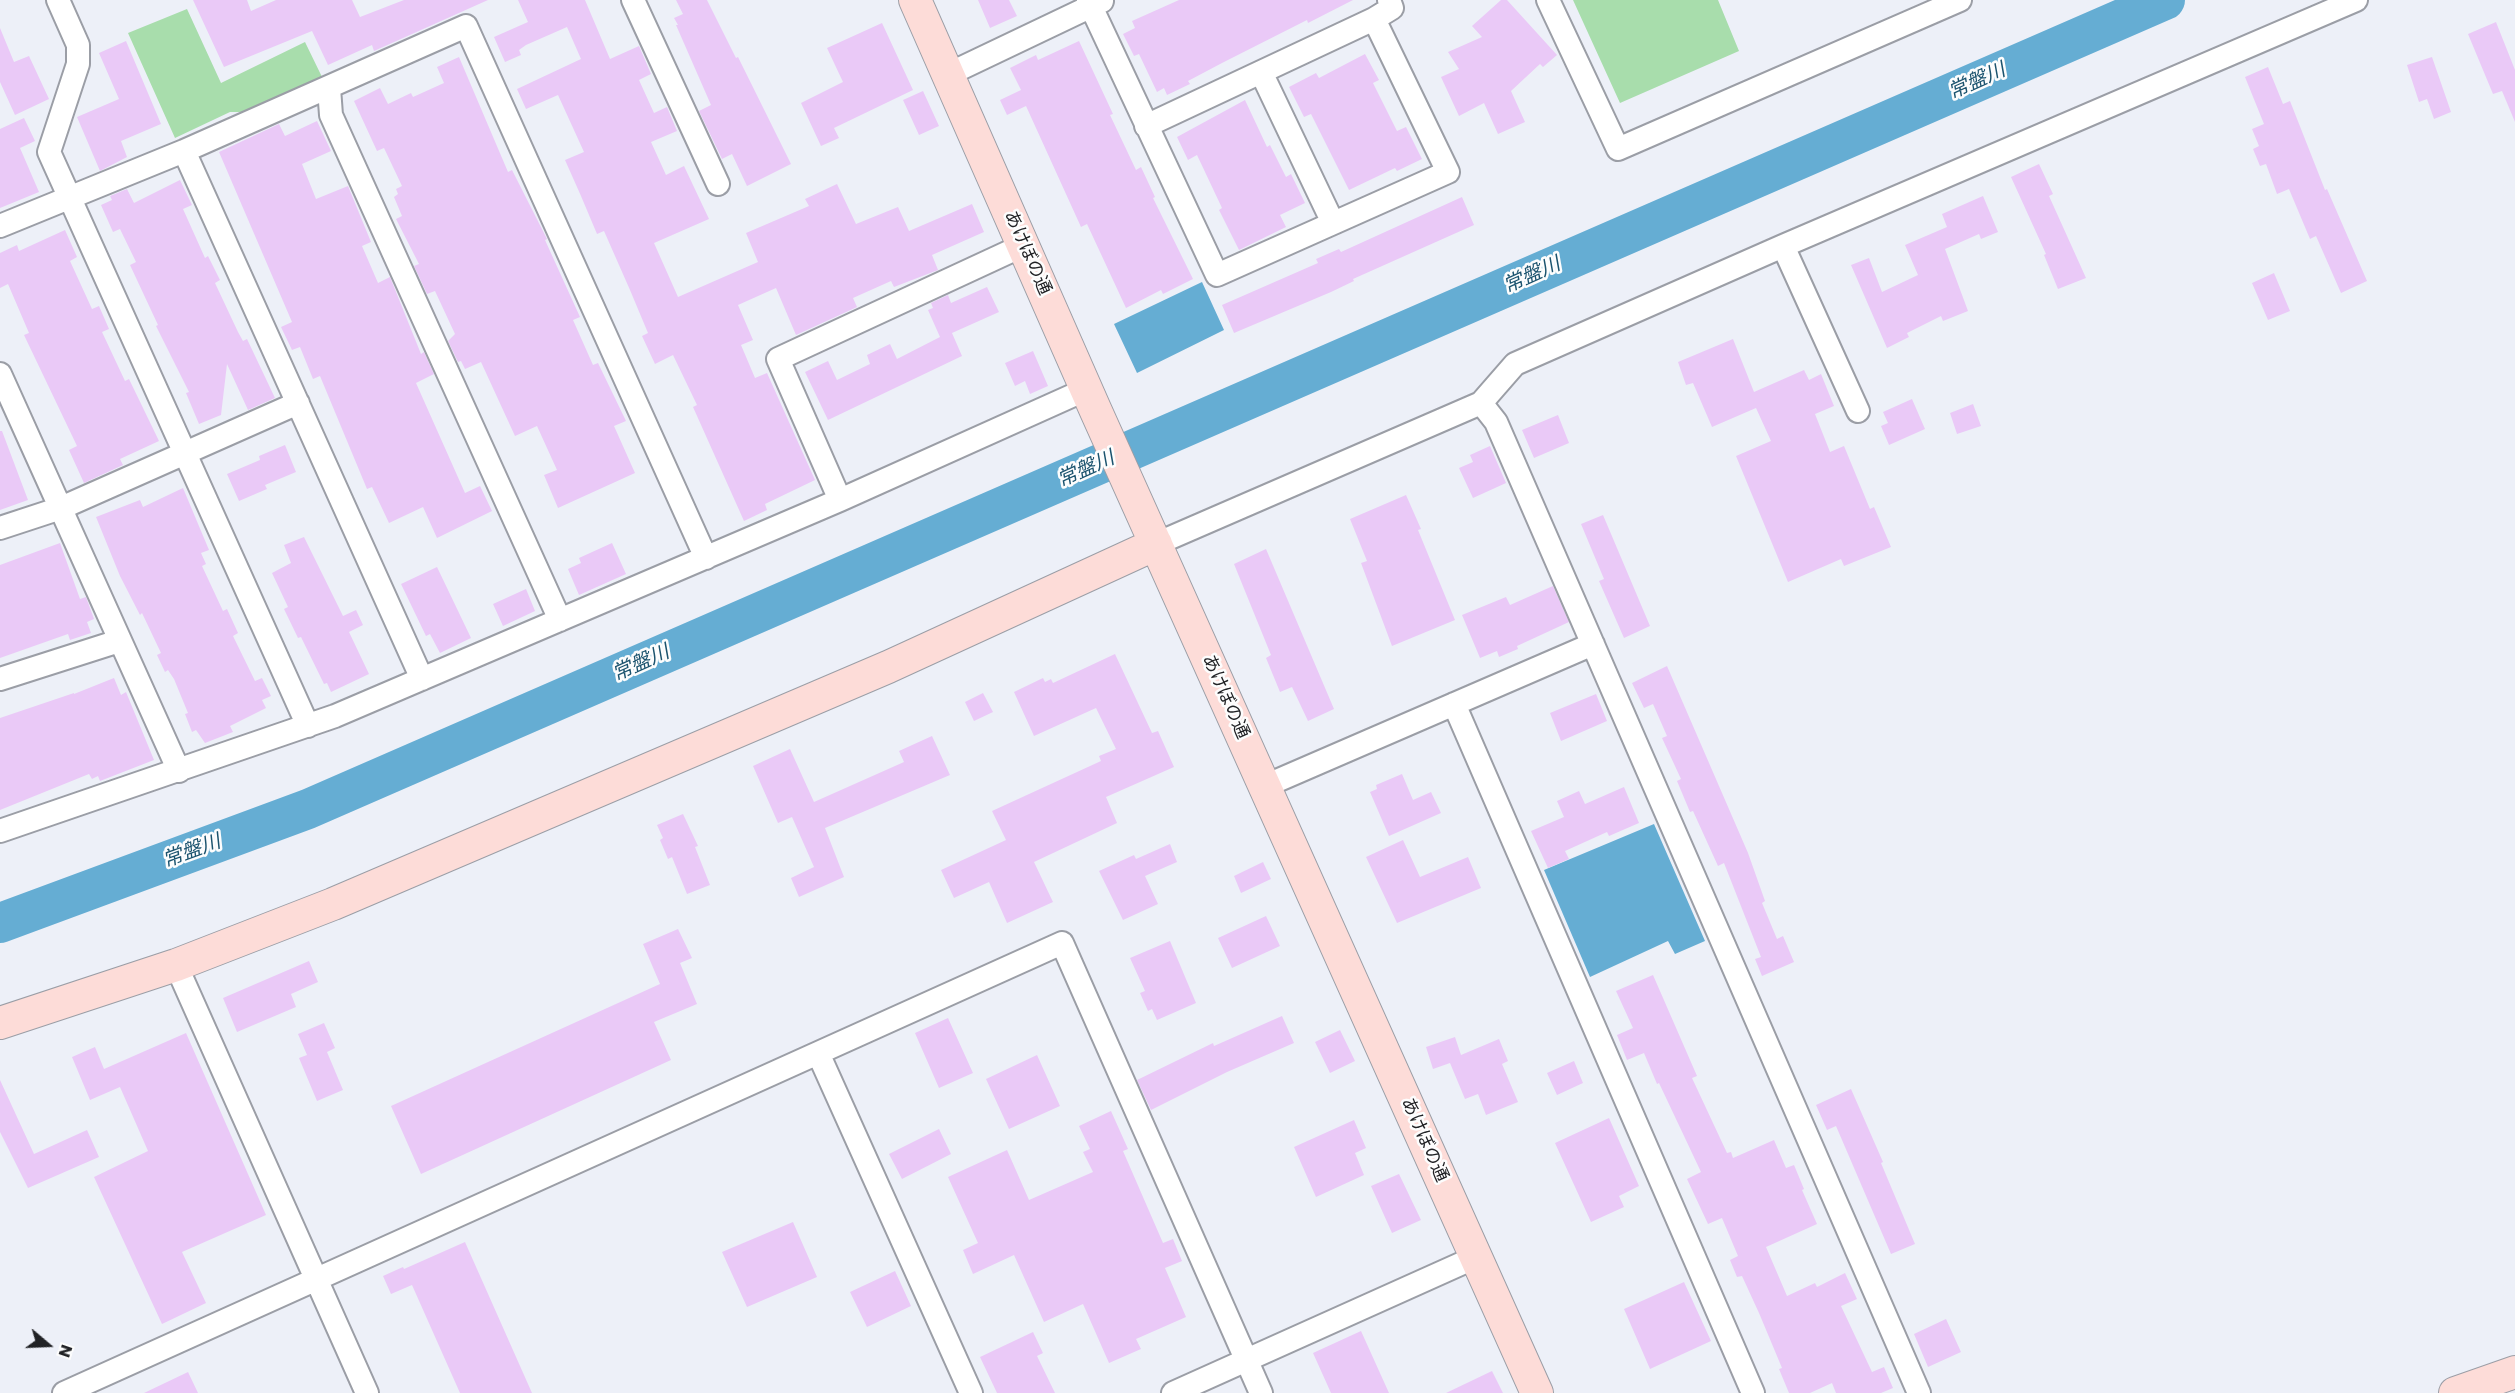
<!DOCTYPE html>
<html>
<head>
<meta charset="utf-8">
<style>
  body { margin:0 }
  #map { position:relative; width:2515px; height:1393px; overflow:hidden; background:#edf0f8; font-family:Poppins,sans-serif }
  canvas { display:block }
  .north { position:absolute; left:18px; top:1315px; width:60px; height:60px; -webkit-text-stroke:4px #fdfdfd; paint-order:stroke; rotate:109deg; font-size:16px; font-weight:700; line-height:24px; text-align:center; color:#212225 }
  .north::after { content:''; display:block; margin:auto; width:21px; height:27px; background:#212225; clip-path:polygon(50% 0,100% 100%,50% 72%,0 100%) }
</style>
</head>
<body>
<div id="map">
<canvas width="2515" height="1393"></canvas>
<div class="north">N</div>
</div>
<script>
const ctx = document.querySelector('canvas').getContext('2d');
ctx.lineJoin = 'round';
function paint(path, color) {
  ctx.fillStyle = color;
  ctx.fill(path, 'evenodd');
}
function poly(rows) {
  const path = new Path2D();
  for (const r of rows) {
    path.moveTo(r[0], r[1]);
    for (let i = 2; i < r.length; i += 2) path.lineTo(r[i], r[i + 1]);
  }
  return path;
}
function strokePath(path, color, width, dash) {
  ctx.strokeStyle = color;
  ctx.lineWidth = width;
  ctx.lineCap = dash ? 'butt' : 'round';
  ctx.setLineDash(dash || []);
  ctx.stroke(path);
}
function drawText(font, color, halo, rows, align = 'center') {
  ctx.font = font + ' Poppins,"Noto Sans JP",sans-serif';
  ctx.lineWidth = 5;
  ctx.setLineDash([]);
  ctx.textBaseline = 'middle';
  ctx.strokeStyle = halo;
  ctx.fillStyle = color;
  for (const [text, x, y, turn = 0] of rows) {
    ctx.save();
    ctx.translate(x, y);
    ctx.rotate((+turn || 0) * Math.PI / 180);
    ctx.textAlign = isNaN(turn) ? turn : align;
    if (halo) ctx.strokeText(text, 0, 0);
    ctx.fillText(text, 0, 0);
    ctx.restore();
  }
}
paint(poly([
  [1573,0,1718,0,1739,51,1620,103],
  [187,9,221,83,305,42,322,77,245,112,230,112,175,138,128,33]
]), '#a8ddac');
paint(poly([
  [1202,282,1224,330,1137,373,1114,324],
  [1654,824,1705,941,1675,954,1668,941,1590,977,1544,870]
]), '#65add3');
strokePath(poly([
  [0,923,308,809,2165,0]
]), '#65add3', 40);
paint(poly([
  [193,0,247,0,251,11,276,0,352,0,360,17,404,0,488,0,374,51,372,45,328,65,312,31,224,67],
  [518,0,585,0,610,59,639,46,651,74,639,80,654,113,667,107,677,131,651,142,666,175,684,166,709,219,654,243,678,297,758,262,746,233,809,206,805,199,837,184,856,224,898,207,909,231,972,204,984,232,932,255,938,270,894,287,891,281,853,298,857,307,796,335,776,288,738,305,753,340,741,345,755,378,767,373,815,480,765,504,767,510,744,521,693,407,697,405,673,355,655,364,642,336,648,333,630,290,604,231,597,234,581,196,565,160,584,152,558,95,526,109,517,89,581,59,567,27,526,45,519,50,521,55,505,62,494,37,528,22],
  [676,0,707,0,736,58,738,57,791,164,747,186,732,154,722,159,699,111,711,105,676,25,678,25,674,18,683,14],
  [978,0,1009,0,1017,16,990,28],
  [1179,0,1353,0,1308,23,1307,20,1222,63,1188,81,1190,84,1167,95,1164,88,1157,92,1139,54,1134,56,1123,34,1135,28,1132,21],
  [1501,0,1507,0,1557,55,1543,67,1540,64,1511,91,1525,122,1498,134,1484,103,1459,116,1441,77,1459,69,1448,52,1482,37,1472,26],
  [2496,22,2515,70,2515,122,2502,91,2493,94,2468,34],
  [882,23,913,90,834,128,839,138,821,146,801,103,843,82,827,48],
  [0,28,14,62,29,56,49,99,15,115,0,82],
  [126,41,161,124,121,141,127,157,100,171,77,117,119,99,99,53],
  [1079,41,1113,114,1110,115,1136,170,1141,167,1155,197,1153,198,1193,279,1163,294,1161,290,1126,308,1087,224,1081,227,1026,106,1007,115,1000,100,1021,90,1010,68,1036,55,1038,60],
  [1365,54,1379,80,1373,83,1397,131,1406,127,1422,159,1397,171,1395,168,1349,190,1311,114,1304,117,1289,87,1316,73,1319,78],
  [459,57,508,172,512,170,547,239,545,240,580,317,573,320,593,365,598,363,626,421,614,426,635,473,558,508,544,475,557,470,537,426,515,436,481,362,465,369,461,361,458,362,448,341,455,334,435,291,427,294,414,266,419,264,396,219,402,216,394,197,398,194,396,189,402,186,384,148,377,151,354,101,380,88,388,104,411,93,413,97,444,83,437,67],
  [2432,57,2451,112,2434,119,2427,99,2419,102,2407,65],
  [2268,67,2283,104,2290,101,2325,190,2327,189,2367,281,2341,293,2316,236,2310,239,2289,189,2277,194,2266,164,2260,166,2253,149,2259,146,2252,129,2264,124,2245,77],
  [923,91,939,126,919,135,903,100],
  [1245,100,1267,147,1270,145,1286,177,1291,174,1305,203,1280,215,1286,227,1239,250,1219,210,1222,208,1197,155,1188,160,1177,137],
  [24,118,35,141,20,148,39,192,0,208,0,129],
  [317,121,331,151,302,164,316,199,348,186,371,242,362,246,378,283,390,277,421,354,424,352,434,374,416,383,465,493,480,486,492,511,437,538,423,507,389,523,372,487,367,489,320,376,313,379,300,347,292,350,281,327,292,322,219,152,279,124,285,136],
  [2039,164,2053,194,2049,196,2086,278,2058,289,2044,255,2046,254,2011,177],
  [180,180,192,205,183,209,205,258,208,256,220,280,215,283,238,332,243,341,247,339,275,398,248,410,227,364,221,415,199,424,186,393,189,392,156,326,158,325,130,265,136,262,120,229,113,232,101,205,112,200,110,196,127,189,134,203],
  [1983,196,1998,232,1981,239,1979,234,1945,249,1968,311,1943,321,1941,316,1907,333,1909,337,1887,348,1851,265,1869,258,1882,292,1918,275,1905,245,1947,227,1942,214],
  [1462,197,1474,225,1353,279,1354,281,1331,292,1234,333,1222,305,1318,263,1316,259,1339,249,1341,252],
  [65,230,77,257,70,261,92,309,99,306,109,329,102,332,125,381,129,379,159,441,120,459,123,465,84,483,69,450,77,446,24,335,29,333,8,284,0,288,0,253,17,245,19,251],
  [2274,273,2290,311,2268,320,2252,283],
  [987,287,999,312,952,333,962,356,828,420,805,372,828,361,837,380,870,364,867,355,890,344,897,359,940,337,928,310,933,308,931,303,948,295,951,303],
  [1733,339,1754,392,1804,370,1809,380,1821,374,1834,406,1815,414,1830,452,1844,446,1870,509,1874,507,1891,547,1844,566,1841,559,1788,582,1736,456,1771,441,1756,408,1712,427,1693,383,1686,385,1678,362],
  [1033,351,1048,386,1030,394,1025,381,1015,386,1005,363],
  [1912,399,1925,429,1889,445,1881,426,1888,423,1883,412],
  [1973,404,1981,426,1957,434,1950,413],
  [1558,415,1569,443,1534,458,1522,430],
  [0,431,2,431,28,500,0,510],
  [285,445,296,472,265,485,267,489,239,501,227,474,260,460,259,456],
  [1490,446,1506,483,1473,498,1459,468,1473,462,1470,455],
  [183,488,209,550,201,553,206,564,202,566,223,611,227,609,238,633,233,636,255,681,262,678,271,696,262,700,266,708,230,726,233,732,205,743,196,730,192,732,185,714,188,713,174,679,168,670,165,672,157,655,161,653,142,613,140,615,120,576,96,517,140,500,143,507],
  [1406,495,1421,529,1418,530,1455,620,1392,646,1361,563,1367,561,1350,519],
  [1603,515,1650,626,1624,638,1599,581,1604,579,1581,524],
  [304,537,343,616,356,610,363,625,349,632,369,674,331,692,327,683,324,684,301,637,298,638,284,609,288,607,272,573,291,563,284,545],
  [60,543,80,599,86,597,94,619,87,622,91,633,70,640,68,634,0,658,0,565],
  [612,543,626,574,579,595,568,569,581,563,579,558],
  [1266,549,1334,709,1308,721,1292,687,1280,692,1266,658,1271,655,1234,564],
  [437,567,471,638,440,653,430,634,426,636,401,584],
  [1553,586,1569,622,1517,646,1518,649,1499,657,1497,651,1480,658,1462,615,1506,597,1510,605],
  [526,589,535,611,503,626,493,604],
  [1115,654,1152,733,1158,731,1174,767,1106,797,1117,823,1034,862,1053,902,1007,923,989,882,954,898,941,870,1006,840,992,811,1101,761,1099,756,1116,749,1096,708,1034,736,1014,692,1043,678,1045,682,1051,679,1053,683],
  [1667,666,1748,853,1765,901,1762,903,1777,939,1783,936,1794,962,1762,976,1755,959,1761,957,1724,863,1718,866,1693,811,1690,812,1677,781,1681,779,1662,738,1667,736,1653,704,1644,708,1632,683],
  [114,678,121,695,126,692,154,760,100,781,98,776,92,779,89,774,0,810,0,718,74,693,74,694],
  [983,693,993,712,974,721,965,702],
  [1596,694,1607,721,1561,741,1550,713],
  [932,736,950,775,825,828,844,877,799,897,791,878,814,867,792,817,778,823,753,766,790,749,814,802,904,762,899,751],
  [1402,774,1413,800,1431,792,1441,813,1389,836,1370,792,1377,789,1376,785],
  [1624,787,1639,823,1609,836,1607,832,1565,851,1569,859,1548,868,1531,831,1564,817,1557,801,1579,791,1585,804],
  [683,814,698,846,695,847,710,885,687,894,672,857,668,859,660,840,663,838,657,825],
  [1403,840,1420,877,1468,857,1481,888,1397,923,1366,857],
  [1170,844,1177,862,1145,876,1158,904,1123,920,1099,871,1134,855,1136,859],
  [1263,862,1271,879,1241,893,1234,876],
  [1266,916,1280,946,1232,968,1218,938],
  [678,929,692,958,680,963,697,1004,654,1022,671,1060,421,1174,391,1106,660,984,643,944],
  [1170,941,1196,1003,1157,1020,1152,1009,1148,1011,1140,993,1145,991,1130,958],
  [309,961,318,982,291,994,296,1007,237,1032,223,998],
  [1653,975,1697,1076,1692,1078,1727,1153,1731,1152,1733,1158,1774,1140,1786,1168,1794,1165,1804,1189,1802,1190,1817,1224,1766,1247,1787,1296,1815,1283,1817,1287,1845,1273,1857,1299,1841,1306,1872,1372,1884,1367,1893,1388,1881,1393,1836,1393,1832,1383,1810,1393,1789,1393,1779,1369,1782,1368,1759,1313,1742,1276,1737,1277,1730,1260,1738,1256,1722,1218,1708,1224,1687,1179,1701,1172,1659,1083,1657,1084,1644,1053,1627,1060,1617,1035,1633,1028,1616,991],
  [1282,1016,1294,1043,1227,1072,1151,1110,1137,1080,1213,1043,1214,1046],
  [948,1018,973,1073,939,1088,915,1033],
  [324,1023,335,1048,327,1052,343,1090,317,1101,299,1058,307,1055,298,1034],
  [1340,1030,1355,1061,1330,1073,1315,1042],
  [186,1033,266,1215,182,1252,206,1303,162,1324,94,1177,148,1151,120,1087,90,1100,72,1057,95,1047,104,1069],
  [1455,1037,1461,1055,1499,1039,1508,1061,1502,1064,1518,1102,1486,1115,1478,1094,1465,1099,1450,1063,1433,1069,1426,1047],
  [1037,1055,1060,1106,1009,1129,986,1079],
  [1574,1061,1583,1083,1557,1095,1547,1073],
  [0,1080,34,1154,87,1130,99,1157,28,1188,0,1132],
  [1851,1089,1883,1162,1881,1163,1915,1244,1891,1254,1836,1126,1827,1130,1816,1105],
  [1111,1111,1128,1149,1123,1151,1163,1243,1173,1239,1182,1261,1165,1268,1186,1317,1136,1339,1141,1349,1109,1363,1083,1304,1044,1322,1014,1255,973,1274,963,1250,978,1243,948,1177,1007,1150,1029,1200,1093,1172,1083,1152,1090,1149,1079,1126],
  [1609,1118,1639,1186,1619,1196,1624,1207,1591,1222,1555,1143],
  [1354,1120,1366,1148,1355,1153,1364,1175,1316,1197,1294,1147],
  [939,1129,951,1154,902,1179,889,1154],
  [1399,1174,1421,1220,1392,1233,1371,1186],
  [793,1222,817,1277,747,1307,722,1252],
  [465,1242,532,1393,460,1393,412,1285,391,1294,383,1276,403,1267,404,1269],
  [895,1271,911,1306,867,1327,850,1292],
  [1684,1282,1711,1341,1650,1369,1624,1309],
  [1946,1319,1961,1352,1928,1367,1914,1334],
  [1361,1331,1389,1393,1331,1393,1313,1353],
  [1033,1332,1043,1353,1037,1356,1055,1393,997,1393,980,1357],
  [1492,1371,1503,1393,1446,1393],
  [188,1372,198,1393,144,1393]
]), '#eac9f7');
const street = poly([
  [58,0,78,45,78,64,49,152,308,726],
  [633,0,718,184],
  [1088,0,1217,275,1448,172,1374,19,1392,8,1389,0],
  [1548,0,1618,149,1960,0],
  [1261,72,1333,223],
  [949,74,1102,1],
  [329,88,331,115,560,620],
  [1146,126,1374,19],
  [184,151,422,679],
  [0,226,184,151,466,26,706,558],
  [1783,246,1858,411],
  [0,374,179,771],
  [1481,403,1496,422,1919,1393],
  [840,500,778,359,1024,245],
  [0,528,61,508,298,403],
  [1156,544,1481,403,1515,364,1783,246,2356,0],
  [0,679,119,641],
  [1454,704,1753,1393],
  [1265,786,1593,644],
  [0,831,335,716,840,500,1087,389],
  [176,965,367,1393],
  [818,1053,971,1393],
  [64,1393,1062,943,1261,1393],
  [1173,1393,1476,1257]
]);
const secondary = poly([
  [915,0,1095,409,1537,1393],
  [0,1023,176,965,333,904,888,667,1156,544],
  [2455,1393,2515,1372]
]);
strokePath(street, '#9b9ea6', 26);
strokePath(secondary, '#9b9ea6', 34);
strokePath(street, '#fff', 22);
strokePath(secondary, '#fddcd8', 32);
drawText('18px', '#212225', '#fdfdfd', [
  ["あけぼの通",1027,253,66],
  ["あけぼの通",1225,697,66],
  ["あけぼの通",1424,1140,66]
]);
drawText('italic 20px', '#1b536e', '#fdfdfd', [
  ["常盤川",1977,82,-24],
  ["常盤川",1532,276,-24],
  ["常盤川",1086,470,-24],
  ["常盤川",641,664,-24],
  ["常盤川",192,852,-20]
]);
</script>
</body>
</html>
